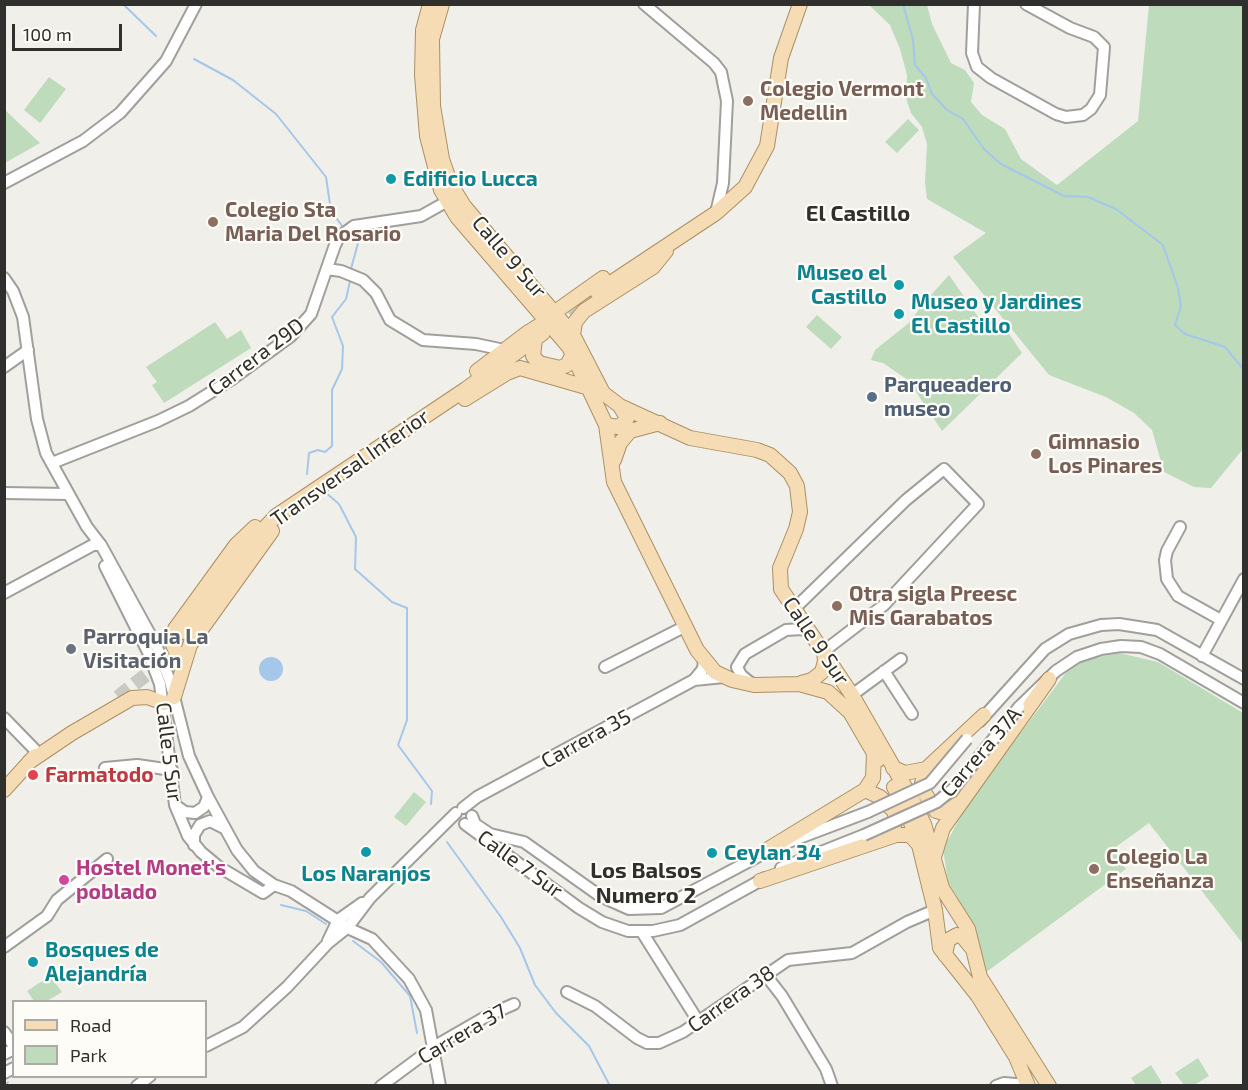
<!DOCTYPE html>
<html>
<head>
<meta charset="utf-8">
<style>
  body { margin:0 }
  #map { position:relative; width:1248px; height:1090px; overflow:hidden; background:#f0efea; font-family:"Exo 2",sans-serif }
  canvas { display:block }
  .frame { position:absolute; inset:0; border:6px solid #2f2f2d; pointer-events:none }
  .legend { position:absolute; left:12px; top:1000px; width:195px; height:78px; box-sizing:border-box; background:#fefcf7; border:2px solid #abaaa6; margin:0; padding:8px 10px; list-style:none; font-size:18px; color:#2f2f2d }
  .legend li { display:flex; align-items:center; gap:12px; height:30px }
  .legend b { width:30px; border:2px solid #abaaa6 }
  .scale { position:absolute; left:12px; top:24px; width:110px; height:27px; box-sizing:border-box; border:3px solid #2f2f2d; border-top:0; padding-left:8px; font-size:18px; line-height:21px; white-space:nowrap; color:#2f2f2d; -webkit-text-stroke:4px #fefcf7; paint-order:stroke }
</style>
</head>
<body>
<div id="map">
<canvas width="1248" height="1090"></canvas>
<div class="frame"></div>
<ul class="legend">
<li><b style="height:8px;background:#f6dcb4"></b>Road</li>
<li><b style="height:16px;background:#bedbbc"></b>Park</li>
</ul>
<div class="scale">100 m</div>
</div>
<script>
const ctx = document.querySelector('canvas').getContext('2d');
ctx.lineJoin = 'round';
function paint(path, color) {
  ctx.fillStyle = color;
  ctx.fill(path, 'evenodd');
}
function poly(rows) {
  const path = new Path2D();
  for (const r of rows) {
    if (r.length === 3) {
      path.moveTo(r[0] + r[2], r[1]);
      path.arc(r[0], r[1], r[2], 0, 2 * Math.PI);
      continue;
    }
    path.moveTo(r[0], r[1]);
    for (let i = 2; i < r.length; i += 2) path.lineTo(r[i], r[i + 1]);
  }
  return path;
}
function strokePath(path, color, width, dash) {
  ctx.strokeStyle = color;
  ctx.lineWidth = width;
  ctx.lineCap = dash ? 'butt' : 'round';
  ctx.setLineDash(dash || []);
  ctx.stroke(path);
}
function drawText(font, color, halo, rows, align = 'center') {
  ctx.font = font + ' "Exo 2",sans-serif';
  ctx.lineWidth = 4.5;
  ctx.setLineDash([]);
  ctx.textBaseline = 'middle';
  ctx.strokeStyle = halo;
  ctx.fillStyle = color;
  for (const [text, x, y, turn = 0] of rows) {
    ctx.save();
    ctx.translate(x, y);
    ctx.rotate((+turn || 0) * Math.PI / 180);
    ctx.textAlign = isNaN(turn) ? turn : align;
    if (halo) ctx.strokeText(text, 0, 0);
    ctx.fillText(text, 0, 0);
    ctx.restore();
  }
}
paint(poly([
  [869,5,927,5,932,24,951,63,965,70,974,83,971,102,982,115,1005,129,1021,159,1057,185,1138,121,1149,5,1243,5,1243,449,1211,488,1194,487,1164,472,1152,430,1134,413,1106,397,1049,375,953,257,986,233,927,199,925,183,927,144,922,127,911,113,906,98,907,75,900,49,890,25],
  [49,77,66,89,40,123,24,110],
  [5,110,40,143,5,163,4,163],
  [908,119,919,130,897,153,885,142],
  [949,275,979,318,989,325,1008,332,1022,353,942,431,908,380,883,363,871,360,875,350,910,322,922,305],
  [817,315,842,337,831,349,806,327],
  [215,322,227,339,241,330,251,348,164,403,152,385,157,382,146,367],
  [1119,653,1158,662,1243,713,1243,944,1149,823,1113,849,1126,869,985,973,976,928,948,882,943,849,968,803,1065,674,1076,664,1089,659],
  [414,792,426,802,406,826,394,817],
  [50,976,62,992,47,1001,34,1001,27,991],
  [1198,1058,1209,1076,1194,1085,1184,1085,1175,1073],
  [1151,1065,1162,1083,1158,1085,1136,1085,1131,1078]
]), '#bedbbc');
paint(poly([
  [271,669,12]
]), '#a5c7ea');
strokePath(poly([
  [123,4,156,36],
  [903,4,913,40,915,65,926,78,932,94,947,110,963,119,984,149,1001,164,1064,196,1088,197,1116,209,1163,245,1178,288,1181,306,1175,325,1185,334,1225,347,1244,370],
  [194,59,233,80,276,114,326,177,331,211,343,227],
  [351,236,358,243,351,269],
  [307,474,309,453,318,450,325,452,332,446,332,390,342,369,343,346,332,317,346,299,350,281],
  [326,493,339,504,356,537,355,569,392,602,407,608,407,720,398,745,432,791,431,804],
  [447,842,501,917,520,948,535,985,556,1013,589,1046,610,1086],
  [281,905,306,911,326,924],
  [353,941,381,962,410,996,417,1033],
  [5,1086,8,1082]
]), '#a5c7ea', 2);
strokePath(poly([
  [552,326,597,292],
  [118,697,160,664,185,632]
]), '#c9c9c4', 14, [14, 7]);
const minor = poly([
  [644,4,714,63,721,72,727,101,723,183,716,213],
  [974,4,972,53,977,67,991,78,1056,114,1066,117,1083,115,1091,109,1100,95,1104,47,1094,37,1070,28,1026,4],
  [4,183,83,141,120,113,166,61,196,4],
  [327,269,341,271,363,280,376,293,390,320,423,340,476,344,504,350],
  [4,278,13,291,23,317,37,419,46,453,87,527,101,545,157,647,170,681,189,756,208,797,237,850,254,871,274,885,291,891,352,930,372,939,409,979,426,1010,440,1086],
  [4,367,28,350],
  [52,463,158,421,189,406,232,379,291,336,311,314,335,245,339,237,354,226,421,216,446,202],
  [4,493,68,494],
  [1180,527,1167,551,1165,560,1167,579,1178,596,1221,620],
  [105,566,148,652,160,684,175,805,188,836,201,852,219,867,263,893,274,885],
  [4,593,93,545,101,545],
  [793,610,906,500,944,469,978,504,884,605,824,651],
  [1202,656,1244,579],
  [605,667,684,627],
  [884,671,912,714],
  [694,680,724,677],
  [752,684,741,675,737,667,745,654,786,630,802,629,811,633],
  [852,695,901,659],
  [1019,707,1056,671,1077,657,1101,649,1121,646,1141,647,1160,654,1244,703],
  [4,718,38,753],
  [980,721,1045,649,1069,634,1101,625,1119,624,1157,630,1244,679],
  [105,768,137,765,172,770],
  [175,805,185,812,195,813,204,807,208,797],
  [463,808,477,797,694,680,703,669,704,660],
  [472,816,475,824,490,834,524,842,600,896,629,909,661,908,772,849],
  [465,824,579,908,602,922,628,931,653,931,680,925,765,878],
  [786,843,868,812],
  [194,845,194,835,200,825,210,821,224,828],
  [781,868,864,835],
  [642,932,698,1021],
  [328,941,338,920,362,903],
  [4,947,47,916,57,900,107,859],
  [762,976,768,978,782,996,826,1069,832,1086],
  [567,992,595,1006,637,1038,647,1043,659,1043,683,1032,788,960,852,953,907,922,935,910],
  [4,1032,14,1046],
  [206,1046,243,1027,287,987,328,943,348,927,370,898,456,813],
  [4,1054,14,1049],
  [4,1073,14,1068],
  [137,1086,150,1076],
  [381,1086,435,1046,487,1016,514,1004],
  [996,1086,1004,1083,1027,1085]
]);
const major = poly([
  [430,4,423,30,422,75,427,136,441,190,457,217,569,347,606,425,614,482,697,650,715,672,732,680,754,685,799,684,828,692,850,712,878,760],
  [442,4,432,39,433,106,442,159,451,185,464,206,573,335,603,393,620,406,690,438,757,450,770,455,790,473,797,486,800,512,796,529,780,568,781,589,852,695,913,801,924,824,942,888,968,929,980,977,1049,1086],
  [597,292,716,213,745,187,767,146,781,58,800,4],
  [555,312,603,278],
  [573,335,575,322,584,311,653,267,666,251],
  [535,339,533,356,539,363,560,368,567,365,572,356],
  [477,371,527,333,548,320],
  [465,399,507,373,520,368,586,387],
  [606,425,618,427,625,422,627,418,620,406],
  [614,460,620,443,630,431,660,423],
  [185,632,253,540,276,516,466,389,543,333],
  [182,666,172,642,175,629,236,545,255,527],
  [801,683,812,680,822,672,825,661,824,651],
  [174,697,190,645,272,531],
  [29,762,72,733,132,698,147,697,164,703],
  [893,768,905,773,926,769,984,715],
  [926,769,921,787,936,811,944,813,958,804],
  [894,787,907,812,919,845,935,910,940,948,978,996,1016,1057,1028,1086],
  [4,790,35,756],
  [865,790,880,797,894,811,896,819,892,832],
  [765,851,865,790,873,778,874,753],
  [934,857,943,828,1049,679],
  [760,881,896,835,910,835,919,845],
  [945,955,948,940,957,935,962,936,971,947]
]);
strokePath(minor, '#a19f9b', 14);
strokePath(major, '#ac9064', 16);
strokePath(minor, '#fff', 10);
strokePath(major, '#f6dcb4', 14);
const minorBridge = poly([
  [868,812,930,783,967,739],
  [864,835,937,802,954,788,1019,707]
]);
strokePath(minorBridge, '#a19f9b', 14, []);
strokePath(minorBridge, '#fff', 10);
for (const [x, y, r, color] of [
  [748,101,6,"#8d6e63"],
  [391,179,6,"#0f9aa8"],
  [213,222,6,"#8d6e63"],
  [899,285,6,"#0f9aa8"],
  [899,314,6,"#0f9aa8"],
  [872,397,6,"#5c6f8a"],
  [1036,454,6,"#8d6e63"],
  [837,606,6,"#8d6e63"],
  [71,649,6,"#6b7280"],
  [33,775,6,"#e0444e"],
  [366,852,6,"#0f9aa8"],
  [712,853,6,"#0f9aa8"],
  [1094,869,6,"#8d6e63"],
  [64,880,6,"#d1479c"],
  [33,962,6,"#0f9aa8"]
]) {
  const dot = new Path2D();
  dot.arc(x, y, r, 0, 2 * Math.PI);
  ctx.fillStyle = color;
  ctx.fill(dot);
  strokePath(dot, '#fefcf7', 2);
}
drawText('bold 21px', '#785e54', '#fefcf7', [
  ["Colegio Vermont",760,89],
  ["Medellin",760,113],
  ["Colegio Sta",225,210],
  ["Maria Del Rosario",225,234],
  ["Gimnasio",1048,442],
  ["Los Pinares",1048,466],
  ["Otra sigla Preesc",849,594],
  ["Mis Garabatos",849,618],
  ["Colegio La",1106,857],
  ["Enseñanza",1106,881]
], 'left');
drawText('bold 21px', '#0d838f', '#fefcf7', [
  ["Edificio Lucca",403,179],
  ["Museo el",887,273,"right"],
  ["Castillo",887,297,"right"],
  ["Museo y Jardines",911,302],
  ["El Castillo",911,326],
  ["Ceylan 34",724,853],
  ["Los Naranjos",366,874,"center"],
  ["Bosques de",45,950],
  ["Alejandría",45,974]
], 'left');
drawText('21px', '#2f2f2d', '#fefcf7', [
  ["Calle 9 Sur",509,257,49],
  ["Carrera 29D",256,357,-37],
  ["Transversal Inferior",350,468,-35],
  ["Calle 9 Sur",816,641,56],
  ["Carrera 35",586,739,-29],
  ["Calle 5 Sur",169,752,83],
  ["Carrera 37A",981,752,-49],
  ["Calle 7 Sur",520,864,36],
  ["Carrera 38",731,999,-35],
  ["Carrera 37",462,1034,-30]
]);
drawText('bold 21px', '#4e5e75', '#fefcf7', [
  ["Parqueadero",884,385],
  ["museo",884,409]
], 'left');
drawText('bold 21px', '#5b616d', '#fefcf7', [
  ["Parroquia La",83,637],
  ["Visitación",83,661]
], 'left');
drawText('bold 21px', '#be3a42', '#fefcf7', [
  ["Farmatodo",45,775]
], 'left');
drawText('bold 21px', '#b23c85', '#fefcf7', [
  ["Hostel Monet's",76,868],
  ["poblado",76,892]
], 'left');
drawText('bold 22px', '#2f2f2d', '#fefcf7', [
  ["El Castillo",858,214],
  ["Los Balsos",646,871],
  ["Numero 2",646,896]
]);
</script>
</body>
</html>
